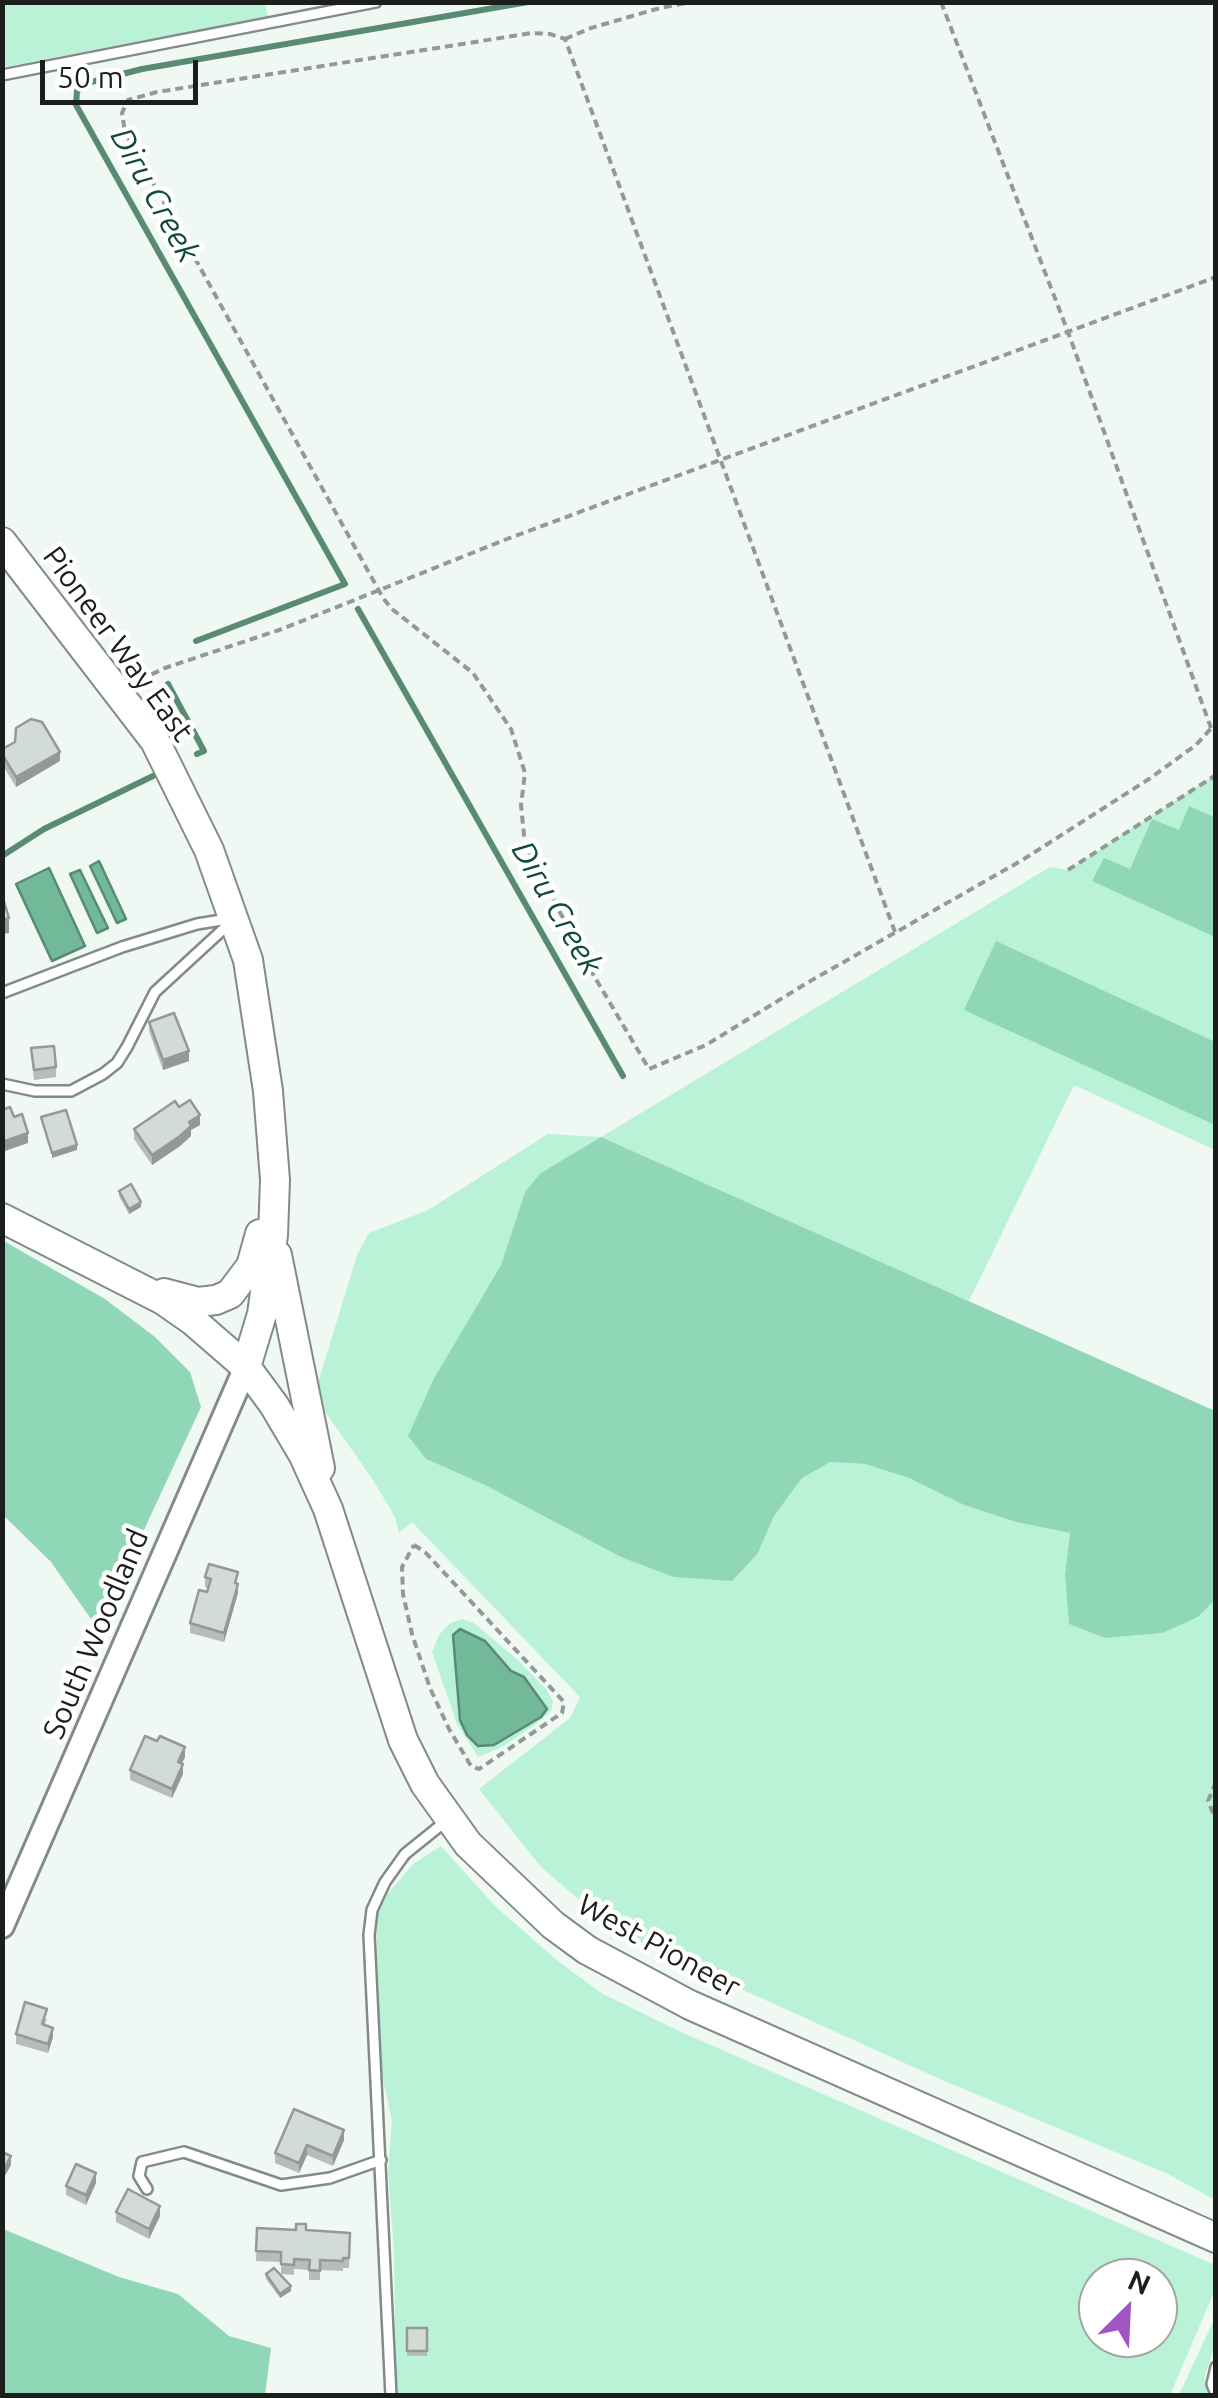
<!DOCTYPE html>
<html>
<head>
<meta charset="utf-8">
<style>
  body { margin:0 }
  #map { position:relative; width:1218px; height:2398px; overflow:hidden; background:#f0f8f4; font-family:Ubuntu,sans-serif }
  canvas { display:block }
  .frame { position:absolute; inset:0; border:5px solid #1b1e1d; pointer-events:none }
  .north { position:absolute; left:1078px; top:2258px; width:100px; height:100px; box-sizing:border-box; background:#fff; border:2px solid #a4a5a5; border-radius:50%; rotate:24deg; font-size:28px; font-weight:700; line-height:40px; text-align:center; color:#1b1e1d }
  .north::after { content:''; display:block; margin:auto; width:35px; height:45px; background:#a254c5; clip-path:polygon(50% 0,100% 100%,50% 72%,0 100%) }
  .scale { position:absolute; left:40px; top:60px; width:158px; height:45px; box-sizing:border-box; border:5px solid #1b1e1d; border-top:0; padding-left:12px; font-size:30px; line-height:35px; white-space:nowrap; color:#1b1e1d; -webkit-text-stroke:8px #fff; paint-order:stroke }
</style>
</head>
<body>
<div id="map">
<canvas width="1218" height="2398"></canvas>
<div class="frame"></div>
<div class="north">N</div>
<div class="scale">50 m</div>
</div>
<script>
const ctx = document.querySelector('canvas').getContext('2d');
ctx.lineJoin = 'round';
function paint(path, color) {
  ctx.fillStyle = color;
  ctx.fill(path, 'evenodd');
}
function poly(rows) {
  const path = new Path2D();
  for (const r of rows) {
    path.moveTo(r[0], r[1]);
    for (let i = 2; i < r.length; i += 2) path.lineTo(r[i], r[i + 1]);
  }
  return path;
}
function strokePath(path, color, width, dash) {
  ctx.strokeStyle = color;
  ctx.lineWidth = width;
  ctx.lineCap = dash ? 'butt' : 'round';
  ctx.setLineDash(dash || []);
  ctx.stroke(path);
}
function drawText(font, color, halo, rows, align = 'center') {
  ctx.font = font + ' Ubuntu,sans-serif';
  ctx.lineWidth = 9;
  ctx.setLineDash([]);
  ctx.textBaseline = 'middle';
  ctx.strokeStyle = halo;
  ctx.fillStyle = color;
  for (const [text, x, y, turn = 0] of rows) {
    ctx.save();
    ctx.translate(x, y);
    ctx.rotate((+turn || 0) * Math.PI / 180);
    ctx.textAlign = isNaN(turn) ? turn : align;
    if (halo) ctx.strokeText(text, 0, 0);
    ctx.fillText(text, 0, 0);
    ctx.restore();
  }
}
paint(poly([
  [3,2,265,3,268,17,3,67],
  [1215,775,1215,1150,1074,1085,969,1301,601,1137,525,1192,501,1265,433,1380,408,1436,426,1459,485,1485,621,1557,758,1553,774,1516,802,1478,829,1462,865,1464,909,1478,964,1505,1016,1522,1070,1533,1065,1575,1069,1624,1105,1638,1163,1633,1198,1617,1215,1600,1215,2200,1168,2174,942,2080,646,1946,592,1911,541,1867,479,1789,570,1718,580,1697,412,1522,399,1533,395,1517,373,1480,314,1396,357,1255,369,1233,428,1210,548,1134,601,1137,1050,867,1068,870],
  [463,1619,474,1623,518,1660,547,1690,553,1702,551,1711,536,1724,502,1747,478,1757,457,1724,432,1652,439,1635,450,1623],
  [453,1635,497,1653,511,1671,524,1677,547,1709,540,1717,495,1744,460,1720],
  [441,1846,495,1906,559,1962,603,1994,681,2032,1215,2265,1215,2290,1170,2395,396,2395,394,2251,388,2172,392,2121,381,2071,376,1918,387,1895,413,1864],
  [1098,2278,1158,2278,1158,2338,1098,2338],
  [1215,2317,1215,2345,1204,2378,1210,2395,1179,2395]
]), '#b9f2d7');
paint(poly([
  [1189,806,1214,817,1215,815,1215,937,1092,881,1104,858,1130,869,1152,819,1179,830],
  [996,941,1215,1042,1215,1125,964,1010],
  [601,1137,1215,1411,1215,1600,1198,1617,1163,1633,1105,1638,1069,1624,1065,1575,1070,1533,1016,1522,964,1505,909,1478,865,1464,830,1462,802,1478,774,1516,758,1553,732,1581,674,1577,621,1557,485,1485,426,1459,408,1436,433,1380,501,1265,525,1192,541,1173],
  [2,1240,105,1299,155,1337,190,1372,201,1407,98,1629,51,1562,3,1515],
  [3,2229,119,2277,178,2294,229,2336,271,2348,265,2395,3,2395]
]), '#8fd7b6');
const water = poly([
  [99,861,126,919,117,923,90,866,99,861],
  [49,868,85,946,52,961,16,884,49,868],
  [80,870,108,928,97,933,70,874,80,870],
  [460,1629,485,1641,511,1671,524,1677,547,1709,541,1717,494,1745,478,1746,467,1735,460,1720,453,1635,460,1629]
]);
paint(water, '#72b999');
strokePath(water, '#588a74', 2.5);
strokePath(poly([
  [358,609,623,1076],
  [196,641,345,584,76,105,77,91,91,82,142,69,528,2],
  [168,684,204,751,197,754],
  [2,856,44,829,153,776]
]), '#588a74', 6);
const service = poly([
  [2,75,376,2],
  [2,993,122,947,197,924,228,919],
  [2,1084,35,1091,71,1091,103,1074,117,1063,127,1047,155,992,231,922],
  [147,2189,139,2176,142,2162,184,2152,281,2185,330,2178,381,2160],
  [1216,2367,1212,2384,1216,2394],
  [391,2396,369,1935,372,1910,385,1882,405,1854,446,1821]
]);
const tertiary = poly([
  [2,1926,246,1367]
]);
const secondary = poly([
  [2,542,155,741,209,850,248,960,268,1091,275,1180,273,1235,262,1314,246,1367],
  [2,1218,163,1300,193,1321,246,1367,274,1405,303,1454,328,1509,403,1740,425,1784,468,1844,553,1925,587,1950,690,2005,1216,2238],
  [277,1255,320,1468],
  [164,1293,198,1302,216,1300,230,1294,251,1266,260,1234]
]);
strokePath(service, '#848b87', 14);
strokePath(tertiary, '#848b87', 28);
strokePath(secondary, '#848b87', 32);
strokePath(poly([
  [941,2,1068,332,1211,728],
  [565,39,591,28,660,8,692,2],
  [140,680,165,668,282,629,512,537,1216,277],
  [1068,870,1216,775],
  [895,932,565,39,550,34,532,33,157,92,128,100,122,113,125,132,383,598,392,609,473,673,511,729,525,773,521,805,525,845,587,964,649,1069,706,1045,807,983,1024,859,1149,779,1196,745,1216,723],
  [414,1545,425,1552,564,1702,562,1713,479,1769,471,1766,449,1729,430,1688,412,1634,403,1594,402,1567,414,1545],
  [1216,1782,1208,1801,1216,1820]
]), '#939996', 4, [8, 5]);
strokePath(service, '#fff', 9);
strokePath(tertiary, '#fff', 22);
strokePath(secondary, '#fff', 28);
paint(poly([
  [2,749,60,761,16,787,2,764],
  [149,1022,189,1061,163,1070,149,1031],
  [31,1048,56,1067,56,1077,34,1080],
  [179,1107,200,1125,191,1130,191,1136,180,1146,152,1165,134,1139,134,1129],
  [119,1191,141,1207,129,1214,119,1196],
  [205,1577,237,1584,238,1593,224,1642,190,1633,190,1623,208,1588,205,1587],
  [185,1757,182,1763,183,1774,172,1798,130,1780,130,1770],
  [47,2018,45,2025,53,2037,48,2053,16,2044,16,2034],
  [344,2130,344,2140,333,2166,307,2155,299,2173,275,2163,275,2153],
  [96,2183,86,2205,66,2195,66,2186],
  [116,2212,160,2216,149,2239,116,2222],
  [257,2228,350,2233,349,2268,343,2268,343,2271,320,2270,320,2280,309,2280,309,2270,294,2269,294,2275,281,2274,281,2262,256,2261],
  [266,2274,291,2291,280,2298,266,2279],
  [407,2328,427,2328,427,2356,407,2356]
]), '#b5bcb9');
paint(poly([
  [60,752,60,761,16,787,16,777],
  [9,918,9,933,2,934,2,920],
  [189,1051,189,1061,163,1070,163,1060],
  [200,1115,200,1125,191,1130,191,1136,180,1146,152,1165,152,1155],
  [28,1133,28,1143,2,1152,2,1142],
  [77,1145,77,1150,52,1158,52,1153],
  [141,1202,141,1207,129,1214,129,1209],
  [238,1584,238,1593,224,1642,224,1633],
  [185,1747,185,1757,178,1771,178,1762],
  [183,1764,183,1774,172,1798,172,1789],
  [53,2028,53,2037,48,2053,48,2044],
  [344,2130,344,2140,333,2166,333,2156],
  [307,2145,307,2155,299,2173,299,2163],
  [11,2156,11,2165,2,2181,2,2172],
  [96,2173,96,2183,86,2205,86,2195],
  [160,2206,160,2216,149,2239,149,2229],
  [291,2286,291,2291,280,2298,280,2294]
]), '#949996');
const building = poly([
  [31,719,42,722,60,752,16,777,2,754,2,749,15,742,16,728,31,719],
  [2,895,9,918,2,920,2,895],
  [174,1013,189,1051,163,1060,149,1022,174,1013],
  [54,1046,56,1067,34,1070,31,1048,54,1046],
  [190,1100,200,1115,189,1122,191,1126,180,1136,152,1155,134,1129,175,1101,179,1107,190,1100],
  [10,1107,14,1117,22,1114,28,1133,2,1142,2,1110,10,1107],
  [66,1110,77,1145,52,1153,41,1117,66,1110],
  [131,1184,141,1202,129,1209,119,1191,131,1184],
  [209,1564,238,1572,235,1583,238,1584,224,1633,190,1623,199,1590,207,1592,211,1579,205,1577,209,1564],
  [145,1736,157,1741,160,1736,185,1747,178,1762,183,1764,172,1789,130,1770,145,1736],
  [25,2002,47,2009,42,2024,53,2028,48,2044,16,2034,25,2002],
  [294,2109,344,2130,333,2156,307,2145,299,2163,275,2153,294,2109],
  [2,2152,11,2156,2,2172,2,2152],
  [76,2164,96,2173,86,2195,66,2186,76,2164],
  [128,2189,160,2206,149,2229,116,2212,128,2189],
  [296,2224,306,2224,306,2230,350,2233,349,2258,343,2258,343,2261,320,2260,320,2271,309,2270,310,2260,294,2259,294,2265,281,2264,281,2252,256,2251,257,2228,296,2230,296,2224],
  [274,2268,291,2286,280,2294,266,2274,274,2268],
  [407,2328,427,2328,427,2351,407,2351,407,2328]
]);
paint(building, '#d3dbd7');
strokePath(building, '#949996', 2.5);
drawText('30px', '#1b1e1d', '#fff', [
  ["Pioneer Way East",118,644,54],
  ["South Woodland",96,1634,-67],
  ["West Pioneer",659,1946,29]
]);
drawText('italic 32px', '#114b36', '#fff', [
  ["Diru Creek",155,195,61],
  ["Diru Creek",557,908,60]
]);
</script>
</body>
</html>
